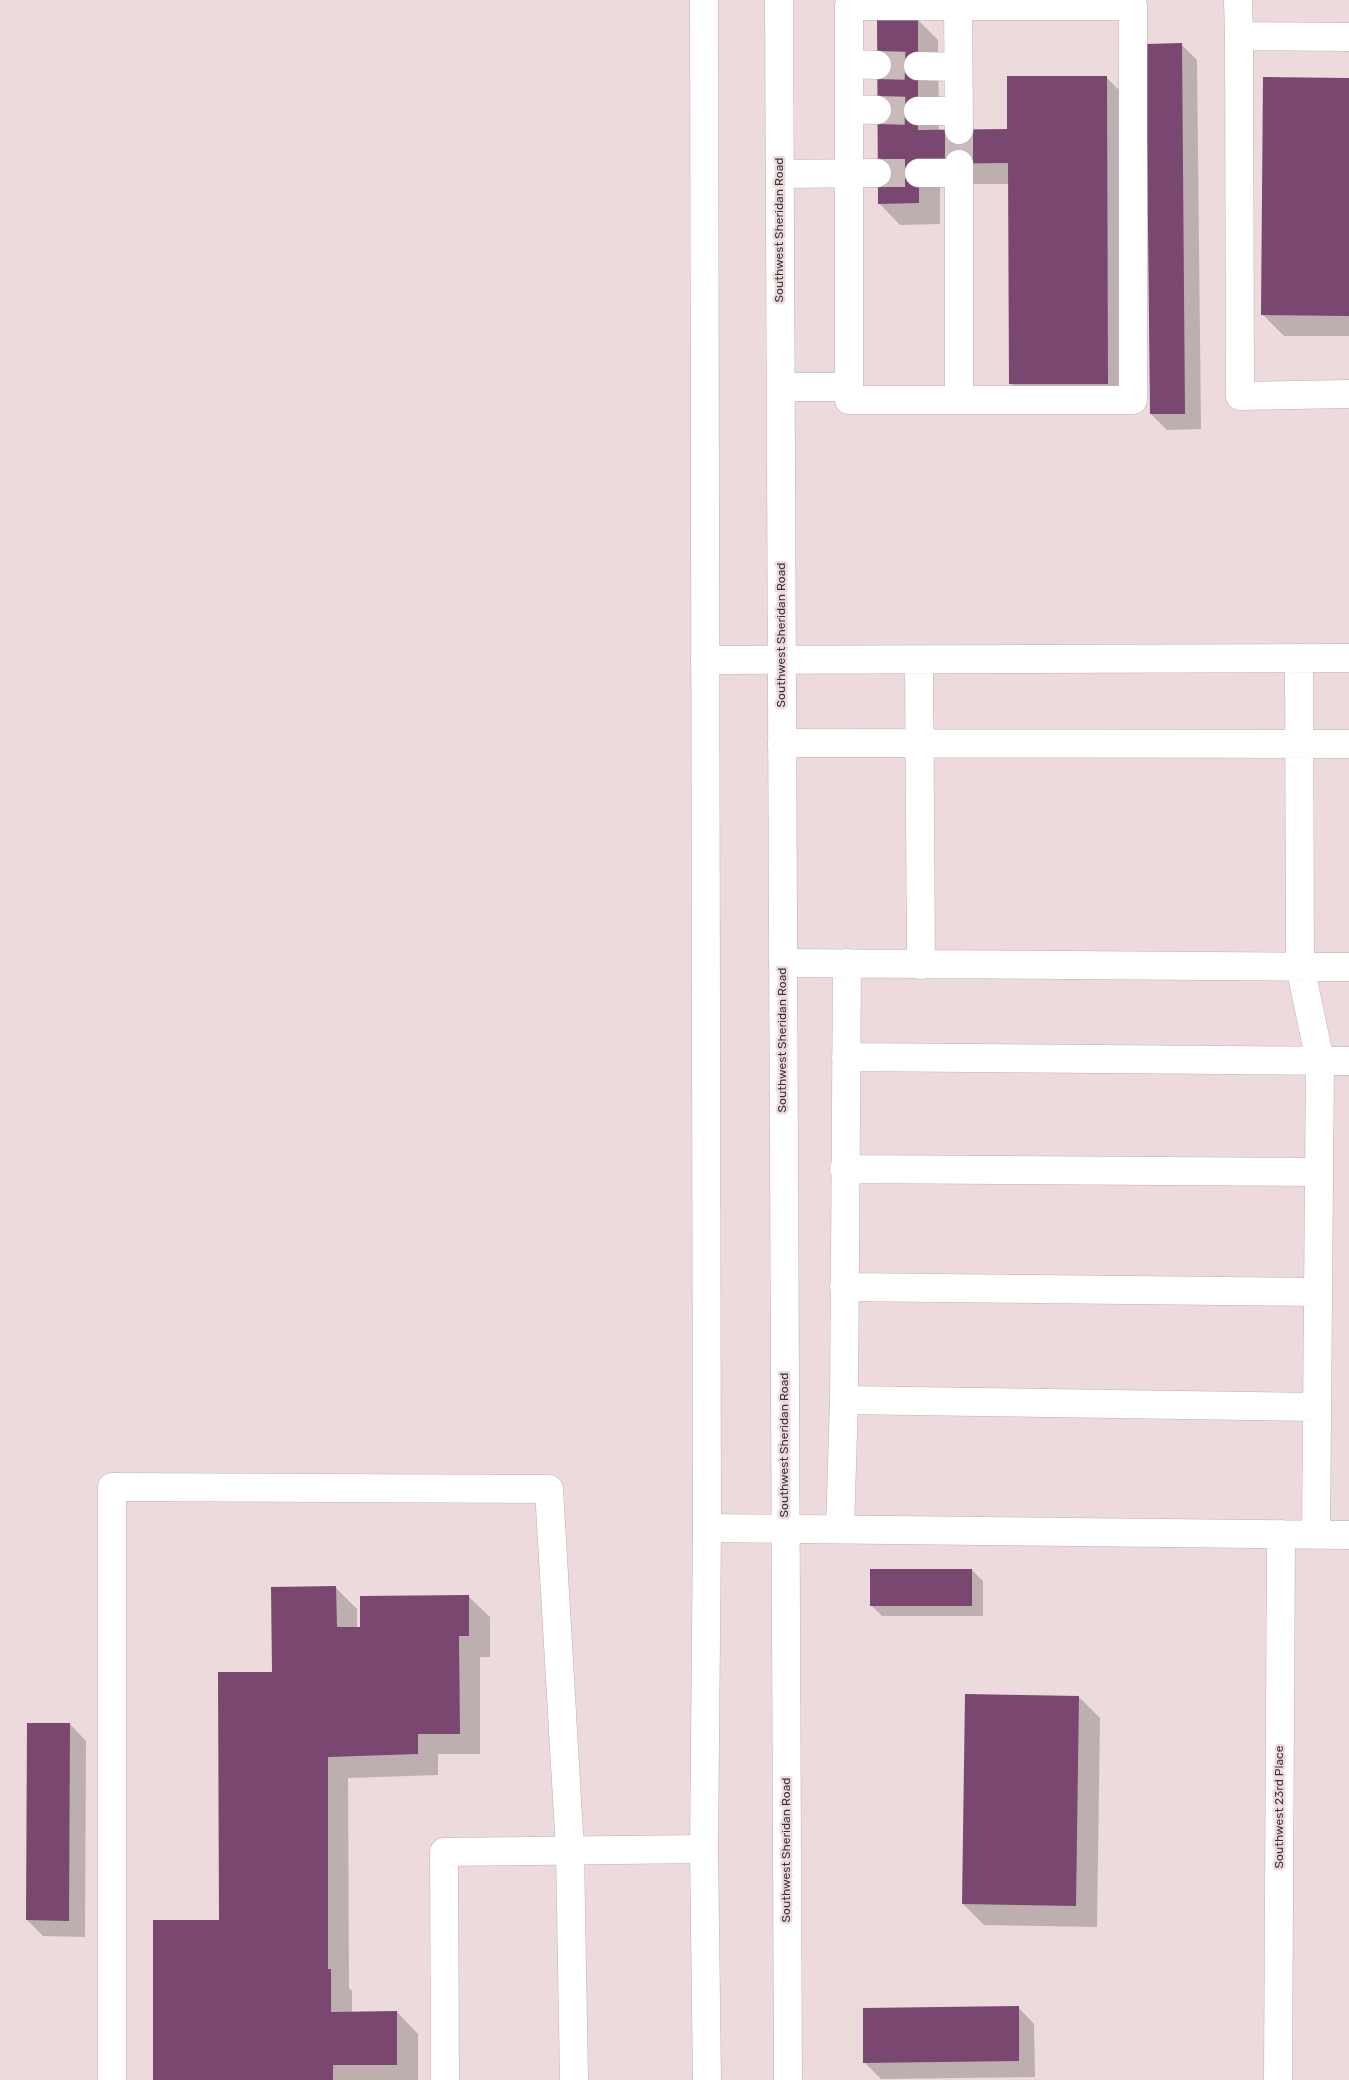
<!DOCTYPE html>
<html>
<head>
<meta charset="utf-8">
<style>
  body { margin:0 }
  canvas { display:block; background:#ecdadc }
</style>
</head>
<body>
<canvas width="1349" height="2080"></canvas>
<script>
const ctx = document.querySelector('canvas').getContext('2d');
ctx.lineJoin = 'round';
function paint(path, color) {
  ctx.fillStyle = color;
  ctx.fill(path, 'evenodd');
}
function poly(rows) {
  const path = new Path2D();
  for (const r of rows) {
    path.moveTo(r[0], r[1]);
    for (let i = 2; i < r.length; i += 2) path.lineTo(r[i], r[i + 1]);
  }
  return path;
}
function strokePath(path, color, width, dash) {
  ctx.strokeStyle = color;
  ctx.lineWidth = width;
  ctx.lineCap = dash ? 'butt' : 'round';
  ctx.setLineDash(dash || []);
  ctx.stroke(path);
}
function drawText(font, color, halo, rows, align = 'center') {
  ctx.font = font + ' Rubik,sans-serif';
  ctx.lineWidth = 5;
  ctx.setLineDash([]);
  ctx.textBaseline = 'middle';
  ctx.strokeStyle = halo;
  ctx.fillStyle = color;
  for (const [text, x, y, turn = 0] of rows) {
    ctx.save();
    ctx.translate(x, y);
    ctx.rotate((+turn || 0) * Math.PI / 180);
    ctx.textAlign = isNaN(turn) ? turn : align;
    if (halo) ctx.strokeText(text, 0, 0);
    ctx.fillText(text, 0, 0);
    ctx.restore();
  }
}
paint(poly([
  [917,19,938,40,939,131,1009,131,1106,77,1127,98,1129,404,1032,405,1011,384,1010,184,940,184,940,224,900,225,879,203],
  [1181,44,1197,60,1201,429,1167,430,1151,414],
  [1349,79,1349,336,1284,336,1263,315],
  [972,1570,983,1581,983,1616,882,1616,871,1605],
  [336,1588,357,1609,357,1628,468,1596,490,1617,490,1657,480,1657,480,1754,438,1754,438,1775,348,1778,349,1988,352,1991,352,2013,397,2012,418,2034,418,2080,155,2080,220,1921],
  [1079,1697,1100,1718,1097,1927,984,1925,963,1904],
  [70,1724,86,1741,85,1937,43,1936,27,1920],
  [1018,2007,1034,2024,1035,2077,881,2079,865,2063]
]), '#0003');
paint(poly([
  [877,17,918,17,918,130,1007,129,1007,76,1107,76,1108,384,1009,384,1008,163,919,164,919,203,878,204],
  [1182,43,1185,414,1150,414,1146,44],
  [1263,77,1349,78,1349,316,1261,315],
  [870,1569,972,1569,972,1606,870,1606],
  [336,1586,337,1627,360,1627,360,1596,469,1595,469,1636,459,1636,460,1734,418,1734,418,1754,328,1757,328,1969,331,1969,331,2012,397,2011,397,2065,333,2065,333,2080,153,2080,153,1920,219,1920,218,1672,272,1672,271,1587],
  [965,1694,1079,1696,1076,1906,962,1904],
  [27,1723,70,1723,69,1921,26,1920],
  [1019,2006,1019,2061,863,2063,863,2008]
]), '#794770');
strokePath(poly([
  [877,65,918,66],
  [877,110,918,111],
  [959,130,959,164],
  [877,173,919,173]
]), '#c8b9ba', 28, [28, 14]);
const minor = poly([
  [958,0,959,130],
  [1238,0,1239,36,1349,37],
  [849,6,1133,6,1133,400,849,400,849,6],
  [1239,36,1240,396,1349,394],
  [849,64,877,65],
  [918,66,958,67],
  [849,109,877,110],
  [918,111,959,111],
  [959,164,959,400],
  [919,173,959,173],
  [780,174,877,173],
  [781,387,849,387],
  [1299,658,1300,966,1320,1061,1316,1535],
  [705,660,1349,658],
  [919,660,921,965],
  [782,743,1349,744],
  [783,963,1349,967],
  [846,1057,1349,1061],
  [844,1169,1319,1172],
  [844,1287,1318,1292],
  [844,1400,1317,1407],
  [707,1528,1349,1535],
  [840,1529,844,1400,847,963],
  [112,2080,112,1487,549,1489,570,1851,574,2080],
  [445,2080,444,1852,704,1849],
  [1278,2080,1281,1534]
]);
const major = poly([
  [704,0,707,1528,704,1849,707,2080],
  [779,0,788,2080]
]);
strokePath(minor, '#c2b0b3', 29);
strokePath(major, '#c2b0b3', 29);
strokePath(minor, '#fff', 28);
strokePath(major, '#fff', 28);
drawText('12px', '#3a3334', '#ecdadc', [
  ["Southwest Sheridan Road",780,230,-90],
  ["Southwest Sheridan Road",782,635,-90],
  ["Southwest Sheridan Road",783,1040,-90],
  ["Southwest Sheridan Road",785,1445,-90],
  ["Southwest 23rd Place",1280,1807,-90],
  ["Southwest Sheridan Road",787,1850,-90]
]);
</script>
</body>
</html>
